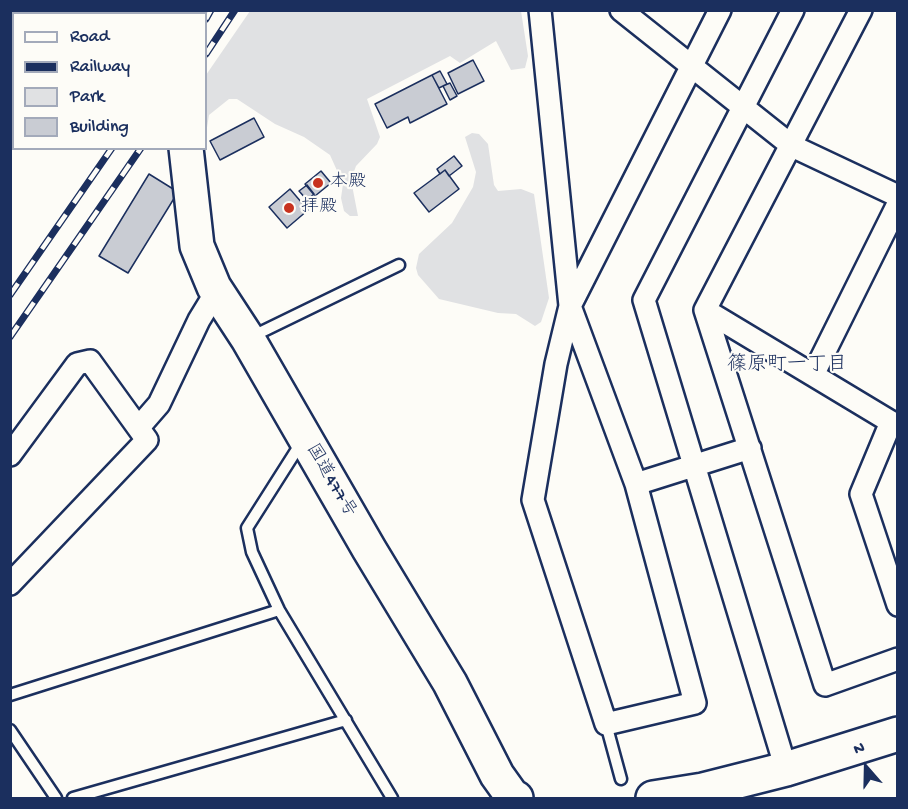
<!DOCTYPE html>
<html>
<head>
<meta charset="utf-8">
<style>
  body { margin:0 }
  #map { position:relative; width:908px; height:809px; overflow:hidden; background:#fdfcf7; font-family:"Gochi Hand",sans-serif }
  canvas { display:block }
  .frame { position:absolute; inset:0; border:12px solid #1b2f5e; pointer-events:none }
  .legend { position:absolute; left:12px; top:12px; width:195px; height:138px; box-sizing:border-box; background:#fdfcf7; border:2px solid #a3aaba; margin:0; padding:8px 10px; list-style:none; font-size:18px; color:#1b2f5e }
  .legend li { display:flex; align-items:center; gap:12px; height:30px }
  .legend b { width:30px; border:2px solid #a3aaba }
  .north { position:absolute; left:836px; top:737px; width:60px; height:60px; -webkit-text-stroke:4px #fdfcf7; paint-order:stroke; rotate:340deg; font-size:16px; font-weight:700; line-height:24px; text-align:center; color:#1b2f5e }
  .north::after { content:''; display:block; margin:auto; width:21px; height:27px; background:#1b2f5e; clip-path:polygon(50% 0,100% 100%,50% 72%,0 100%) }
</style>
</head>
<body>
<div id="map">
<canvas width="908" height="809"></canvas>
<div class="frame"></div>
<ul class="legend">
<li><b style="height:8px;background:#fdfcf7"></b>Road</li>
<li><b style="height:8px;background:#1b2f5e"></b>Railway</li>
<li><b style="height:16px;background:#e0e1e3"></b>Park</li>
<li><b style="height:16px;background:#c9ccd3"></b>Building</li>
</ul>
<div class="north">N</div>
</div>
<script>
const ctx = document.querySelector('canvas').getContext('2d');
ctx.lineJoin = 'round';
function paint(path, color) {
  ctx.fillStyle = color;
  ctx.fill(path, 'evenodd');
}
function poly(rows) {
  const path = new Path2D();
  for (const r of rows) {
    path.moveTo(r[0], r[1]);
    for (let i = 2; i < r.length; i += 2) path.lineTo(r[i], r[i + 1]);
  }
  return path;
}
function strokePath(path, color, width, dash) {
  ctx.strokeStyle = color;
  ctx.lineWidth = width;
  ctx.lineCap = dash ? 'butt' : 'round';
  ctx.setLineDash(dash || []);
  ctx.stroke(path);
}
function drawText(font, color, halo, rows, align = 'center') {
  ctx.font = font + ' "Gochi Hand","Klee One",sans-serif';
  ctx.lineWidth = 4.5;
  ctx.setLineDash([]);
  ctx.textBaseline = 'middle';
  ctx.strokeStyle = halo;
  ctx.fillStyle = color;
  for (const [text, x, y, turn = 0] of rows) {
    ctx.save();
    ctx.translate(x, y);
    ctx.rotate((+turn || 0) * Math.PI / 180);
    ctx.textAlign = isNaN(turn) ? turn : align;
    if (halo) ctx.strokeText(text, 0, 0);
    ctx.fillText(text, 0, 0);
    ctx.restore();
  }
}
paint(poly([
  [250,11,521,11,528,56,525,68,511,70,496,41,460,63,450,56,367,99,380,137,377,144,356,166,351,180,358,216,350,216,344,211,341,198,343,184,330,155,304,137,275,124,237,99,229,99,209,115,206,134,206,75],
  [472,133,479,134,488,144,494,185,498,191,521,189,534,194,549,298,541,322,535,326,516,314,498,313,439,299,418,275,416,268,419,254,452,223,473,187,476,172,465,137]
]), '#e0e1e3');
const building = poly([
  [473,60,484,81,458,94,448,73,473,60],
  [440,71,447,84,439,88,432,75,440,71],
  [432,75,447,104,410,123,408,117,387,128,375,104,432,75],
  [450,83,457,96,450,100,443,86,450,83],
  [254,118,264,137,220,160,210,141,254,118],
  [454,156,462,166,449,176,445,170,440,174,437,169,454,156],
  [445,170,459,189,429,212,414,193,445,170],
  [321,171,331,183,315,196,305,184,321,171],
  [149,174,178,192,128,273,99,256,149,174],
  [307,185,314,194,307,200,299,191,307,185],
  [290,189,308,210,287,228,269,207,290,189]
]);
paint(building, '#c9ccd3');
strokePath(building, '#1b2f5e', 1.5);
const service = poly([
  [251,337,399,265],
  [301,443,247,528,252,552,279,610,392,798],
  [10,695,279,610],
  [606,724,621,779],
  [10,730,56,798],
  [73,798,346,720]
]);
const minor = poly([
  [540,10,570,306,636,484,695,703,606,724,533,500,556,364,570,306,720,10],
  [621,10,792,146,898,196],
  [861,10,705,310,825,685,898,659],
  [705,310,891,422,898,424],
  [813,375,898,204],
  [891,422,861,494,898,605],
  [139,427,159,404,199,320,210,302,219,295],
  [10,455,77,364,90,361,147,440,10,584],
  [636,484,750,448],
  [786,769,644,300,793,10]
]);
const primary = poly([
  [51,14,53,10],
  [10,76,14,71]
]);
const trunk = poly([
  [74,10,76,14],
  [186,148,197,246,214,287,248,339,369,549,450,683,497,775,512,796,516,798],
  [653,798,703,790,786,769,898,734]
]);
strokePath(service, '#1b2f5e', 15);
strokePath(minor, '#1b2f5e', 26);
strokePath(primary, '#1b2f5e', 38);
strokePath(trunk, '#1b2f5e', 38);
strokePath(service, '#fdfcf7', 10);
strokePath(minor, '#fdfcf7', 21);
strokePath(primary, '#fdfcf7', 33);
strokePath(trunk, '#fdfcf7', 33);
const rail = poly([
  [206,19,211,10],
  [206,54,235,10],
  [10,295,112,148],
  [10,337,141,148]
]);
strokePath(rail, '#1b2f5e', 7);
strokePath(rail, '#fdfcf7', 4.5, [14]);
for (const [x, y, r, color] of [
  [318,183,6,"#c8321e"],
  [289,208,6,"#c8321e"]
]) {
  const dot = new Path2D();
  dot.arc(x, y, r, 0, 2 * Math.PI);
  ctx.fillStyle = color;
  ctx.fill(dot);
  strokePath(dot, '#fdfcf7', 2);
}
drawText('18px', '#1b2f5e', '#fdfcf7', [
  ["本殿",330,183],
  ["拝殿",301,208]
], 'left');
drawText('18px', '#1b2f5e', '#fdfcf7', [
  ["国道477号",330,481,60]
]);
drawText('20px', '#1b2f5e', '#fdfcf7', [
  ["篠原町一丁目",787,366]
]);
</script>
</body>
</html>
